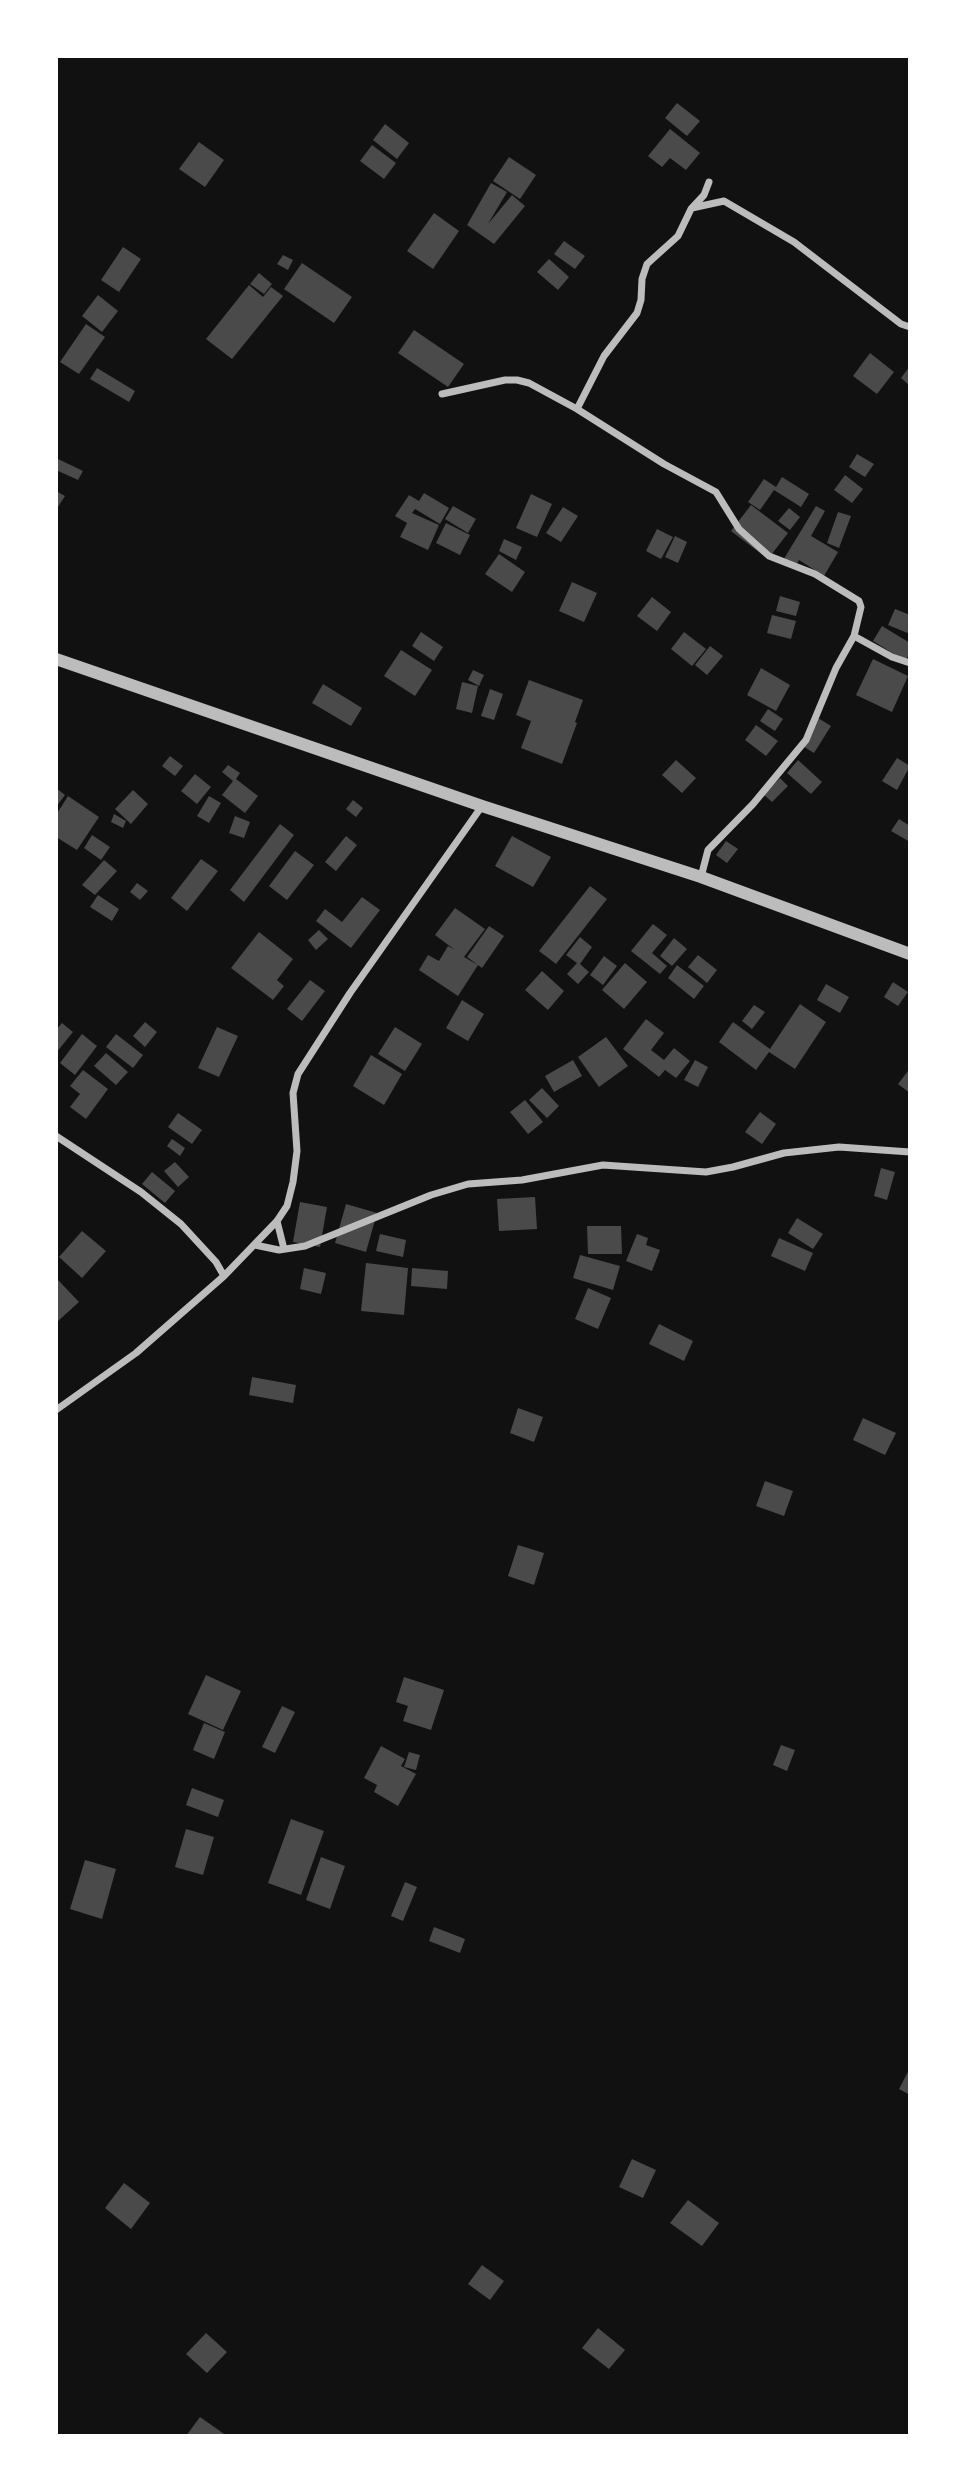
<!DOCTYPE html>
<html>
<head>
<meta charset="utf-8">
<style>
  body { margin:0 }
  #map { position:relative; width:966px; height:2492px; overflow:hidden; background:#111; font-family:"Asap Condensed",sans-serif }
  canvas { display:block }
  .frame { position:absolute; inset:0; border:58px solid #fff; pointer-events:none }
</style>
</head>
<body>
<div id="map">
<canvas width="966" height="2492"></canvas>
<div class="frame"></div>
</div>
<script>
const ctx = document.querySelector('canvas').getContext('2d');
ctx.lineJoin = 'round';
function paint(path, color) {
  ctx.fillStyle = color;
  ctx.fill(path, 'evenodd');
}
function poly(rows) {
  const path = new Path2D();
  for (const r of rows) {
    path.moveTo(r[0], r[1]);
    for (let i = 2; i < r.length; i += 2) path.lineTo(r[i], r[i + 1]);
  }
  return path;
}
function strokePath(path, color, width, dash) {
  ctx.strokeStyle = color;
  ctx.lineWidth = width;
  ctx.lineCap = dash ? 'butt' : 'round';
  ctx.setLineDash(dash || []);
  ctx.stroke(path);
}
paint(poly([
  [677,103,700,121,687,136,665,118],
  [385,124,409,143,397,159,373,140],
  [670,129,700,153,686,170,670,158,662,167,648,156],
  [199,142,224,160,205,187,179,169],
  [372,145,396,163,384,179,360,161],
  [509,157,536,175,520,199,493,181],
  [491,183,507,192,488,224,512,195,525,206,494,244,467,225],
  [434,213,459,231,433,269,407,251],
  [564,241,585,256,575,269,554,254],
  [123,247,141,259,119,292,101,280],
  [283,255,293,260,288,270,277,264],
  [549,259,569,277,558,290,537,272],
  [302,263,352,297,334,323,284,289],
  [259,273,272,284,264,294,250,284],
  [249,285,263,297,271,287,283,296,232,359,206,339],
  [98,295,118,311,102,332,82,316],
  [86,324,105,337,79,374,60,362],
  [414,330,464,364,448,387,398,353],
  [870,353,894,372,877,394,853,376],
  [910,366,910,386,901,378],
  [97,368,135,391,129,402,90,379],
  [857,454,874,464,865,477,849,467],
  [56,458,83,471,78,480,56,470],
  [845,475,863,489,852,503,834,490],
  [782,477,809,494,801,507,774,490,760,510,748,502,764,479,776,487],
  [56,491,65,496,56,510],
  [424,493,449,508,440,524,415,509,412,513,439,525,428,550,400,537,407,523,395,516,409,495,419,501],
  [531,494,552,504,537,537,516,528],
  [751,505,788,533,768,559,731,531],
  [453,506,476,519,468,533,445,519],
  [816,506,825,511,811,536,838,552,824,576,799,560,794,569,782,562],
  [563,507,578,516,561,542,546,533],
  [789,508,800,517,790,530,778,521],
  [838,512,851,516,839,548,827,543],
  [446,523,470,535,460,555,436,543],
  [657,529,673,537,661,559,646,551],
  [675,536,687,542,678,563,665,557],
  [504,539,522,547,516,560,499,551],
  [499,554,525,572,512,592,485,574],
  [572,582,597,593,584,622,559,611],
  [780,596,800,602,796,616,776,611],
  [652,597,671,612,657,631,637,616],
  [895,609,910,615,910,634,888,625],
  [772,615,796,621,791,639,767,633],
  [882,626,910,643,910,653,905,661,873,641],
  [421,632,443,647,434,661,412,646],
  [684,632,706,649,692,666,671,649],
  [710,646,723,656,707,675,695,665],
  [401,650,432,670,415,696,384,676],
  [873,659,908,676,892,712,856,695],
  [761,668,790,685,776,711,747,695],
  [473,670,484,675,479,686,468,680],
  [529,680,583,700,575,722,577,723,562,764,521,748,531,721,516,715],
  [462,682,478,686,472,713,456,709],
  [323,684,362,708,351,726,312,703],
  [490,689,503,694,494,720,481,716],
  [768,709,783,719,775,731,760,721],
  [818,718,831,726,814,753,801,745],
  [756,725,778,741,766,756,745,740],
  [170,756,183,766,175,776,162,766],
  [897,758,910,766,897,790,882,781],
  [676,760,696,778,682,793,662,775],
  [798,760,822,782,811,794,787,773],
  [228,765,240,773,236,779,258,796,245,813,222,795,233,781,222,772],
  [195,774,211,787,197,804,181,791],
  [780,778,788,786,772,802,763,794],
  [56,788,65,795,56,807],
  [133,790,148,804,131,824,115,809],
  [68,796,99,817,77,850,56,837,56,815],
  [209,796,221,803,209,823,197,816],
  [353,800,363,808,356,817,346,809],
  [114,814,126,821,123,828,111,822],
  [235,816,250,822,244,838,229,833],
  [899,819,910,826,910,842,891,831],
  [280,824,294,835,244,902,230,890],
  [92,835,110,847,101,860,84,848],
  [346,836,357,845,336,871,325,862],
  [512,836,551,857,533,887,495,866],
  [726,841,738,849,727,863,716,855],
  [295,851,314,865,287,900,269,886],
  [201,859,218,871,187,911,171,898],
  [104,860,117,871,95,895,82,885],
  [137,883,148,891,140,900,130,892],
  [590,886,607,899,556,964,539,951],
  [98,895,119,909,112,921,90,907],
  [362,897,380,910,351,948,316,921,325,909,342,922],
  [455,908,485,929,464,957,478,965,458,996,419,970,428,955,439,961,448,946,455,950,435,935],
  [653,924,667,935,652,953,667,966,660,974,631,951],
  [489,926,504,936,482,968,467,957],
  [319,930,328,939,316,950,308,940],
  [259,932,293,959,277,980,284,986,273,1000,231,968],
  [580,937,592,947,580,964,589,972,578,984,567,974,577,963,566,955],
  [674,938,687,949,672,966,660,956],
  [698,955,717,970,707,983,688,967],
  [604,956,617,966,603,985,590,975],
  [625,963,647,982,624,1009,602,990],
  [677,965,704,986,694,999,668,978],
  [542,971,564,991,548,1010,525,990],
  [310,980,325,991,302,1021,287,1009],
  [893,982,908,992,898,1006,884,997],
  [826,984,849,997,840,1013,817,1000],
  [462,1000,484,1014,468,1041,446,1028],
  [800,1004,826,1022,795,1069,769,1052,756,1070,719,1042,733,1022,770,1049],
  [754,1005,765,1012,752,1029,742,1021],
  [646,1019,664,1033,651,1050,664,1060,674,1048,690,1061,676,1078,665,1070,659,1077,623,1049],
  [145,1022,157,1032,145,1047,133,1036],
  [62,1023,73,1032,56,1053,56,1030],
  [217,1027,238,1036,219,1077,198,1068],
  [395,1027,422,1044,405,1071,378,1054],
  [82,1034,97,1046,75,1075,60,1063],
  [116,1034,143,1055,133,1068,106,1047],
  [606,1037,628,1066,599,1087,578,1057],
  [106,1053,128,1072,116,1085,94,1066],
  [371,1055,402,1074,384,1105,353,1086],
  [573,1060,582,1076,554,1092,545,1076],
  [695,1060,708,1067,698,1087,684,1080],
  [83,1070,108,1089,86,1119,70,1107,80,1094,70,1086],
  [908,1071,910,1073,910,1093,898,1084],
  [542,1088,559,1106,547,1118,529,1100],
  [525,1100,543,1122,528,1134,510,1112],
  [760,1112,776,1124,762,1144,745,1132],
  [178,1113,202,1130,192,1144,168,1127],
  [172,1139,185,1148,180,1156,167,1146],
  [175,1162,189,1177,178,1187,164,1171],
  [881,1168,895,1172,887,1200,874,1196],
  [152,1172,175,1191,165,1203,142,1184],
  [535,1197,537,1229,499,1231,497,1199],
  [300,1202,327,1207,320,1247,293,1242],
  [346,1204,377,1213,366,1252,335,1243],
  [797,1218,823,1234,813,1249,788,1233],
  [587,1226,621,1226,622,1254,588,1254],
  [82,1231,106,1251,82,1278,59,1257],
  [380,1234,406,1240,403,1257,376,1251],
  [637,1234,648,1238,646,1245,660,1250,652,1271,626,1261],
  [779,1238,813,1253,805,1271,771,1256],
  [580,1255,620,1266,613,1290,573,1278],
  [366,1263,408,1268,404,1315,361,1311],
  [304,1268,326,1273,321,1294,300,1289],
  [412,1268,448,1271,447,1289,411,1286],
  [58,1280,79,1302,58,1321,56,1282],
  [588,1288,611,1298,598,1329,575,1319],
  [659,1324,693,1341,684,1361,649,1344],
  [252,1377,296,1385,293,1403,249,1395],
  [518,1408,543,1417,534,1442,510,1433],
  [863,1418,896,1433,885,1455,853,1440],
  [765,1481,793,1491,784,1516,756,1506],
  [518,1545,544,1553,534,1585,508,1576],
  [206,1675,241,1691,223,1730,188,1714],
  [404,1677,444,1690,431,1730,403,1721,408,1706,396,1702],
  [282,1706,295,1712,275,1753,262,1747],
  [204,1723,225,1732,214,1759,193,1750],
  [781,1745,795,1750,787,1771,773,1765],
  [381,1746,405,1759,401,1766,416,1774,398,1806,374,1792,377,1785,364,1778],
  [409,1752,420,1755,416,1770,404,1767],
  [192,1788,224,1800,218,1817,186,1805],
  [291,1819,324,1831,301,1895,268,1883],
  [186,1829,214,1837,203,1875,175,1867],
  [321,1857,345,1866,330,1909,306,1900],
  [85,1860,116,1869,102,1919,70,1909],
  [405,1882,417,1887,403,1921,391,1916],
  [434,1927,465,1939,460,1953,429,1941],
  [910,2068,910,2095,899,2089],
  [632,2159,656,2170,643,2198,619,2187],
  [124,2183,150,2203,131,2229,105,2208],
  [688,2200,719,2223,702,2246,670,2223],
  [482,2265,504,2281,490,2300,468,2284],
  [598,2328,625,2350,609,2369,582,2348],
  [206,2333,227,2352,207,2373,186,2354],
  [200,2417,227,2436,186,2436]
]), '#4a4a4a');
strokePath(poly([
  [692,208,724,201,794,242,901,324,910,327],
  [442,394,505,380,517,380,529,383,577,409,664,464,716,492,739,529,769,556,815,574,859,601,861,607,854,636,836,668,806,740,753,804,708,850,701,877],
  [577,409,604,356,637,313,641,300,642,279,647,264,678,236,691,209,704,195,709,182],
  [854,636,892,657,910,663],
  [56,1136,141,1192,181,1224,216,1262,224,1276],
  [277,1221,284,1249],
  [255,1245,279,1250,305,1246,431,1195,468,1184,522,1180,603,1165,706,1172,733,1167,784,1153,839,1147,910,1152],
  [56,1410,136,1353,224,1276,277,1221,287,1206,293,1182,297,1151,293,1093,298,1074,350,993,482,806]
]), '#bcbcbc', 7);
strokePath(poly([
  [56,659,482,806,701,877,910,954]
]), '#bcbcbc', 12);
</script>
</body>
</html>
